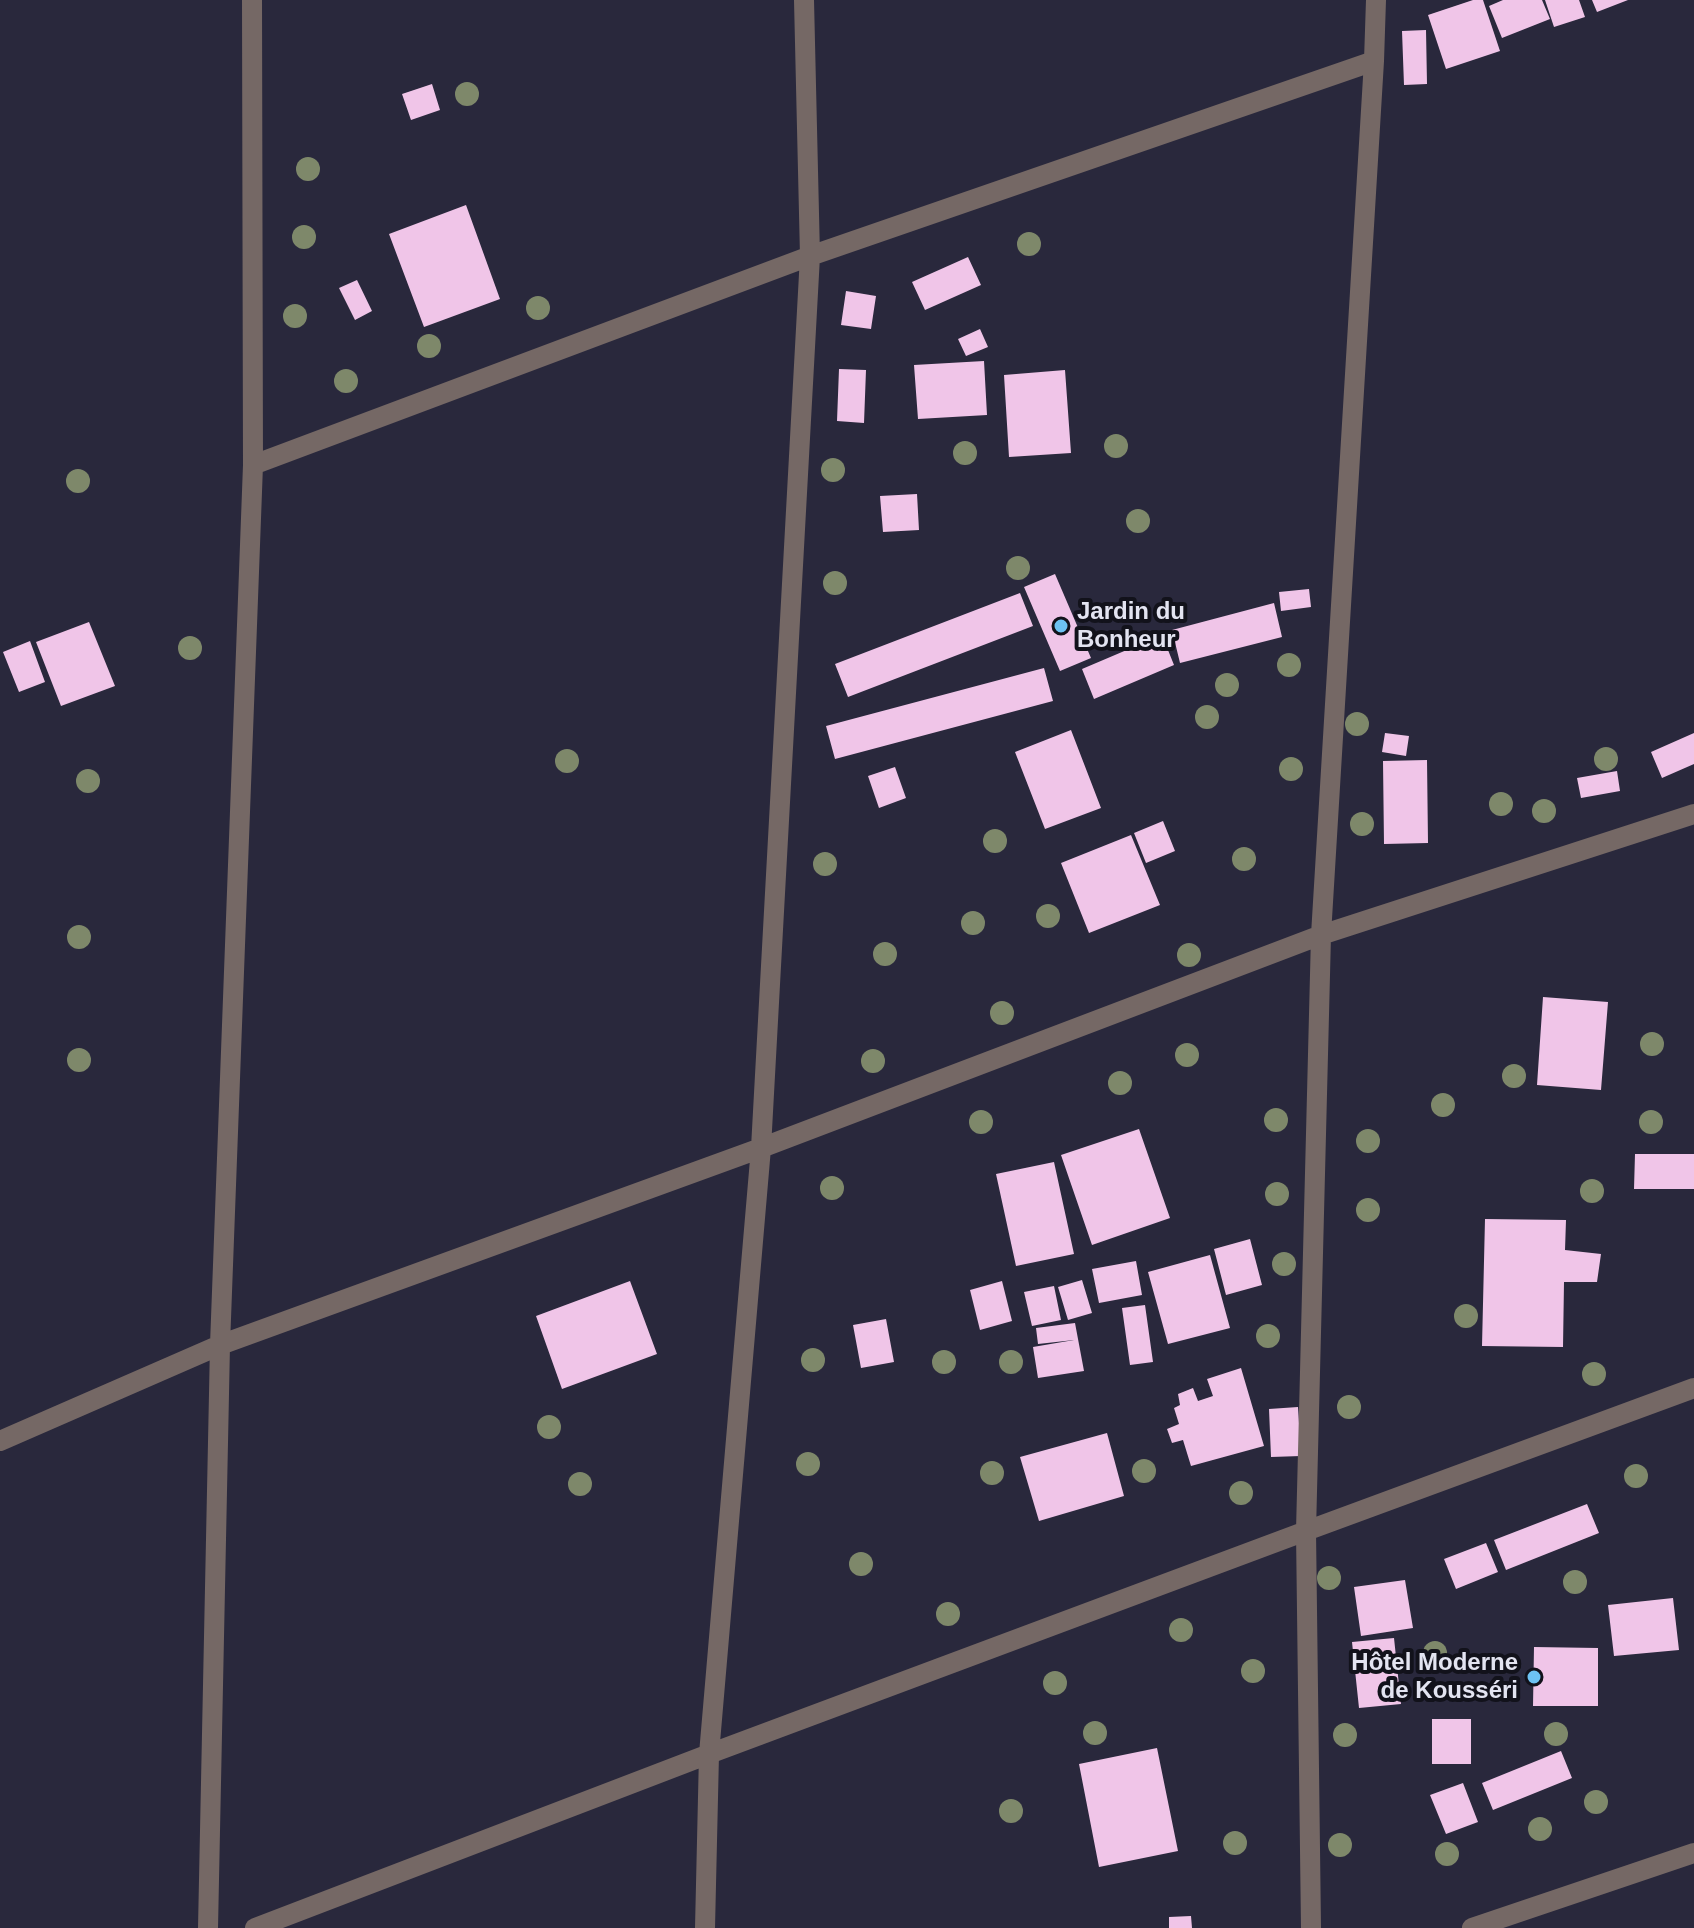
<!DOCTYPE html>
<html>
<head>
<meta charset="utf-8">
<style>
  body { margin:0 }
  canvas { display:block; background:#29283c }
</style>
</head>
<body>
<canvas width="1694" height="1928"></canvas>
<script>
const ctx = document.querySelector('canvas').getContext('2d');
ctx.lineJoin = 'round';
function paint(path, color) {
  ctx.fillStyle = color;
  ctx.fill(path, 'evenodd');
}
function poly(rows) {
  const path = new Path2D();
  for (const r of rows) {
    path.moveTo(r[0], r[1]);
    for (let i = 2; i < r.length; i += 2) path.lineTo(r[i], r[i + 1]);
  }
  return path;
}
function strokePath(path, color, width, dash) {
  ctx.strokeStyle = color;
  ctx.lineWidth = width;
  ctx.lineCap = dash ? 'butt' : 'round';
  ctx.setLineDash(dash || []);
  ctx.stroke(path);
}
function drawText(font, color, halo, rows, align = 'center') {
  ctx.font = font + ' Helvetica,sans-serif';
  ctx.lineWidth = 8;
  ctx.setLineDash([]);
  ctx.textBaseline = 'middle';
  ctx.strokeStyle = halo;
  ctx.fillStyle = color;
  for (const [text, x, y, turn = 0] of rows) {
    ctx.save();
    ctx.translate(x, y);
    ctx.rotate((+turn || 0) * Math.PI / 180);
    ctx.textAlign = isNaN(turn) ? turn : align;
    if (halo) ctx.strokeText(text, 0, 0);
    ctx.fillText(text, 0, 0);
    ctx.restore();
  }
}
paint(poly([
  [1473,0,1483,0,1500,51,1446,69,1428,15],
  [1503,0,1542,0,1550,19,1502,38,1489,6],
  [1545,0,1579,0,1585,17,1554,27],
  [1592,0,1628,0,1597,12],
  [1426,30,1427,84,1404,85,1402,31],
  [432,84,440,110,411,120,402,94],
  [466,205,500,299,424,327,389,234],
  [968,257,981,285,925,310,912,282],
  [357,280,372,311,355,320,339,288],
  [846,291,876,296,871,329,841,325],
  [980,329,988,347,966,356,958,339],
  [984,361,987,415,918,419,914,365],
  [839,369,866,370,864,423,837,421],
  [1065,370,1071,453,1009,457,1004,375],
  [917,494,919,530,883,532,880,496],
  [1055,574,1091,658,1060,671,1024,587],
  [1309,589,1311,607,1281,611,1279,592],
  [1020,593,1033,626,848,697,835,664],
  [1274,603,1282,637,1180,663,1172,630],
  [89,622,115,686,61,706,36,642],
  [1162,635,1174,665,1094,699,1082,669],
  [30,641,45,682,19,692,3,652],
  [1044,668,1053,701,835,759,826,726],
  [1071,730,1101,808,1045,829,1015,752],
  [1385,733,1409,736,1406,756,1382,752],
  [1694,733,1694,764,1662,778,1651,752],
  [1427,760,1428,843,1384,844,1383,761],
  [895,767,906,798,879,808,868,776],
  [1617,771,1620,791,1581,798,1577,778],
  [1163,821,1175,851,1146,863,1134,833],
  [1131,835,1160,905,1089,933,1061,863],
  [1543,997,1608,1002,1601,1090,1537,1085],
  [1139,1129,1170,1218,1092,1245,1061,1155],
  [1635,1154,1694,1154,1694,1189,1634,1189],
  [1054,1162,1074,1254,1016,1266,996,1174],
  [1485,1219,1566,1220,1565,1250,1601,1254,1597,1282,1564,1282,1563,1347,1482,1346],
  [1250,1239,1262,1285,1226,1295,1214,1249],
  [1210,1255,1230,1328,1168,1344,1148,1272],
  [1136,1261,1142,1295,1099,1303,1092,1269],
  [1082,1280,1092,1313,1068,1320,1058,1287],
  [630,1281,657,1354,562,1389,536,1316],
  [1002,1281,1012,1321,980,1330,970,1290],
  [1054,1286,1061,1320,1032,1326,1024,1292],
  [1145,1305,1153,1362,1130,1365,1122,1308],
  [886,1319,894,1362,861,1368,853,1325],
  [1075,1323,1084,1371,1038,1378,1033,1347,1074,1340,1038,1344,1036,1328],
  [1241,1368,1264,1446,1191,1466,1183,1440,1172,1443,1167,1429,1179,1424,1174,1408,1180,1405,1178,1394,1193,1388,1198,1401,1213,1396,1207,1379],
  [1298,1407,1301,1456,1271,1457,1269,1409],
  [1107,1433,1124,1496,1039,1521,1020,1457],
  [1587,1504,1599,1533,1506,1570,1494,1540],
  [1486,1543,1498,1572,1456,1589,1444,1559],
  [1405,1580,1413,1628,1361,1636,1354,1587],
  [1673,1598,1679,1650,1614,1656,1608,1605],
  [1394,1638,1401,1704,1359,1708,1352,1642],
  [1534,1647,1598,1648,1598,1706,1533,1706],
  [1432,1719,1471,1719,1471,1764,1432,1764],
  [1157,1748,1178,1851,1099,1867,1079,1764],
  [1561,1751,1572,1778,1493,1810,1482,1783],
  [1463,1783,1478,1822,1446,1834,1430,1795],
  [1191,1916,1192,1928,1169,1928,1169,1917]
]), '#f0c5e8');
strokePath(poly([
  [253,465,810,256,1374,61],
  [0,1441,220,1345,761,1148,1321,935,1694,814],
  [208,1928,220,1345,253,465,252,0],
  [255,1928,709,1754,1306,1531,1694,1388],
  [705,1928,709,1754,761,1148,810,256,804,0],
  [1311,1928,1306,1531,1321,935,1374,61,1376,0],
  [1472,1928,1694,1853]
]), '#756865', 20);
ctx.fillStyle = '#7e886a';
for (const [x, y] of [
  [467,94],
  [308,169],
  [304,237],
  [1029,244],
  [538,308],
  [295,316],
  [429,346],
  [346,381],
  [1116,446],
  [965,453],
  [833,470],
  [78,481],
  [1138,521],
  [1018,568],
  [835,583],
  [190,648],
  [1289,665],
  [1227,685],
  [1207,717],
  [1357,724],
  [1606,759],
  [567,761],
  [1291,769],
  [88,781],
  [1501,804],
  [1544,811],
  [1362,824],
  [995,841],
  [1244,859],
  [825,864],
  [1048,916],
  [973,923],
  [79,937],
  [885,954],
  [1189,955],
  [1002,1013],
  [1652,1044],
  [1187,1055],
  [79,1060],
  [873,1061],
  [1514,1076],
  [1120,1083],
  [1443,1105],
  [1276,1120],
  [981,1122],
  [1651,1122],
  [1368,1141],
  [832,1188],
  [1592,1191],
  [1277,1194],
  [1368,1210],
  [1284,1264],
  [1466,1316],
  [1268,1336],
  [813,1360],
  [944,1362],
  [1011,1362],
  [1594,1374],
  [1349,1407],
  [549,1427],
  [808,1464],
  [1144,1471],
  [992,1473],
  [1636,1476],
  [580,1484],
  [1241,1493],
  [861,1564],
  [1329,1578],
  [1575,1582],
  [948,1614],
  [1181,1630],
  [1435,1653],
  [1253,1671],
  [1055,1683],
  [1095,1733],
  [1556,1734],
  [1345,1735],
  [1596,1802],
  [1011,1811],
  [1540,1829],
  [1235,1843],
  [1340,1845],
  [1447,1854]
]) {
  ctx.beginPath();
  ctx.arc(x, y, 12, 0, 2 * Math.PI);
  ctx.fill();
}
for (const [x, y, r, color] of [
  [1061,626,8,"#6dc2f3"],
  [1534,1677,8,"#6dc2f3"]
]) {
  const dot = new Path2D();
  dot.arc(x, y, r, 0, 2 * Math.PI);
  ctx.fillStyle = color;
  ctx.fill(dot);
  strokePath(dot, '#12121b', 3);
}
drawText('bold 24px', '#e3e4f1', '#12121b', [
  ["Jardin du",1077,612],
  ["Bonheur",1077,640],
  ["Hôtel Moderne",1518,1663,"right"],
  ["de Kousséri",1518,1691,"right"]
], 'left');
</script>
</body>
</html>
